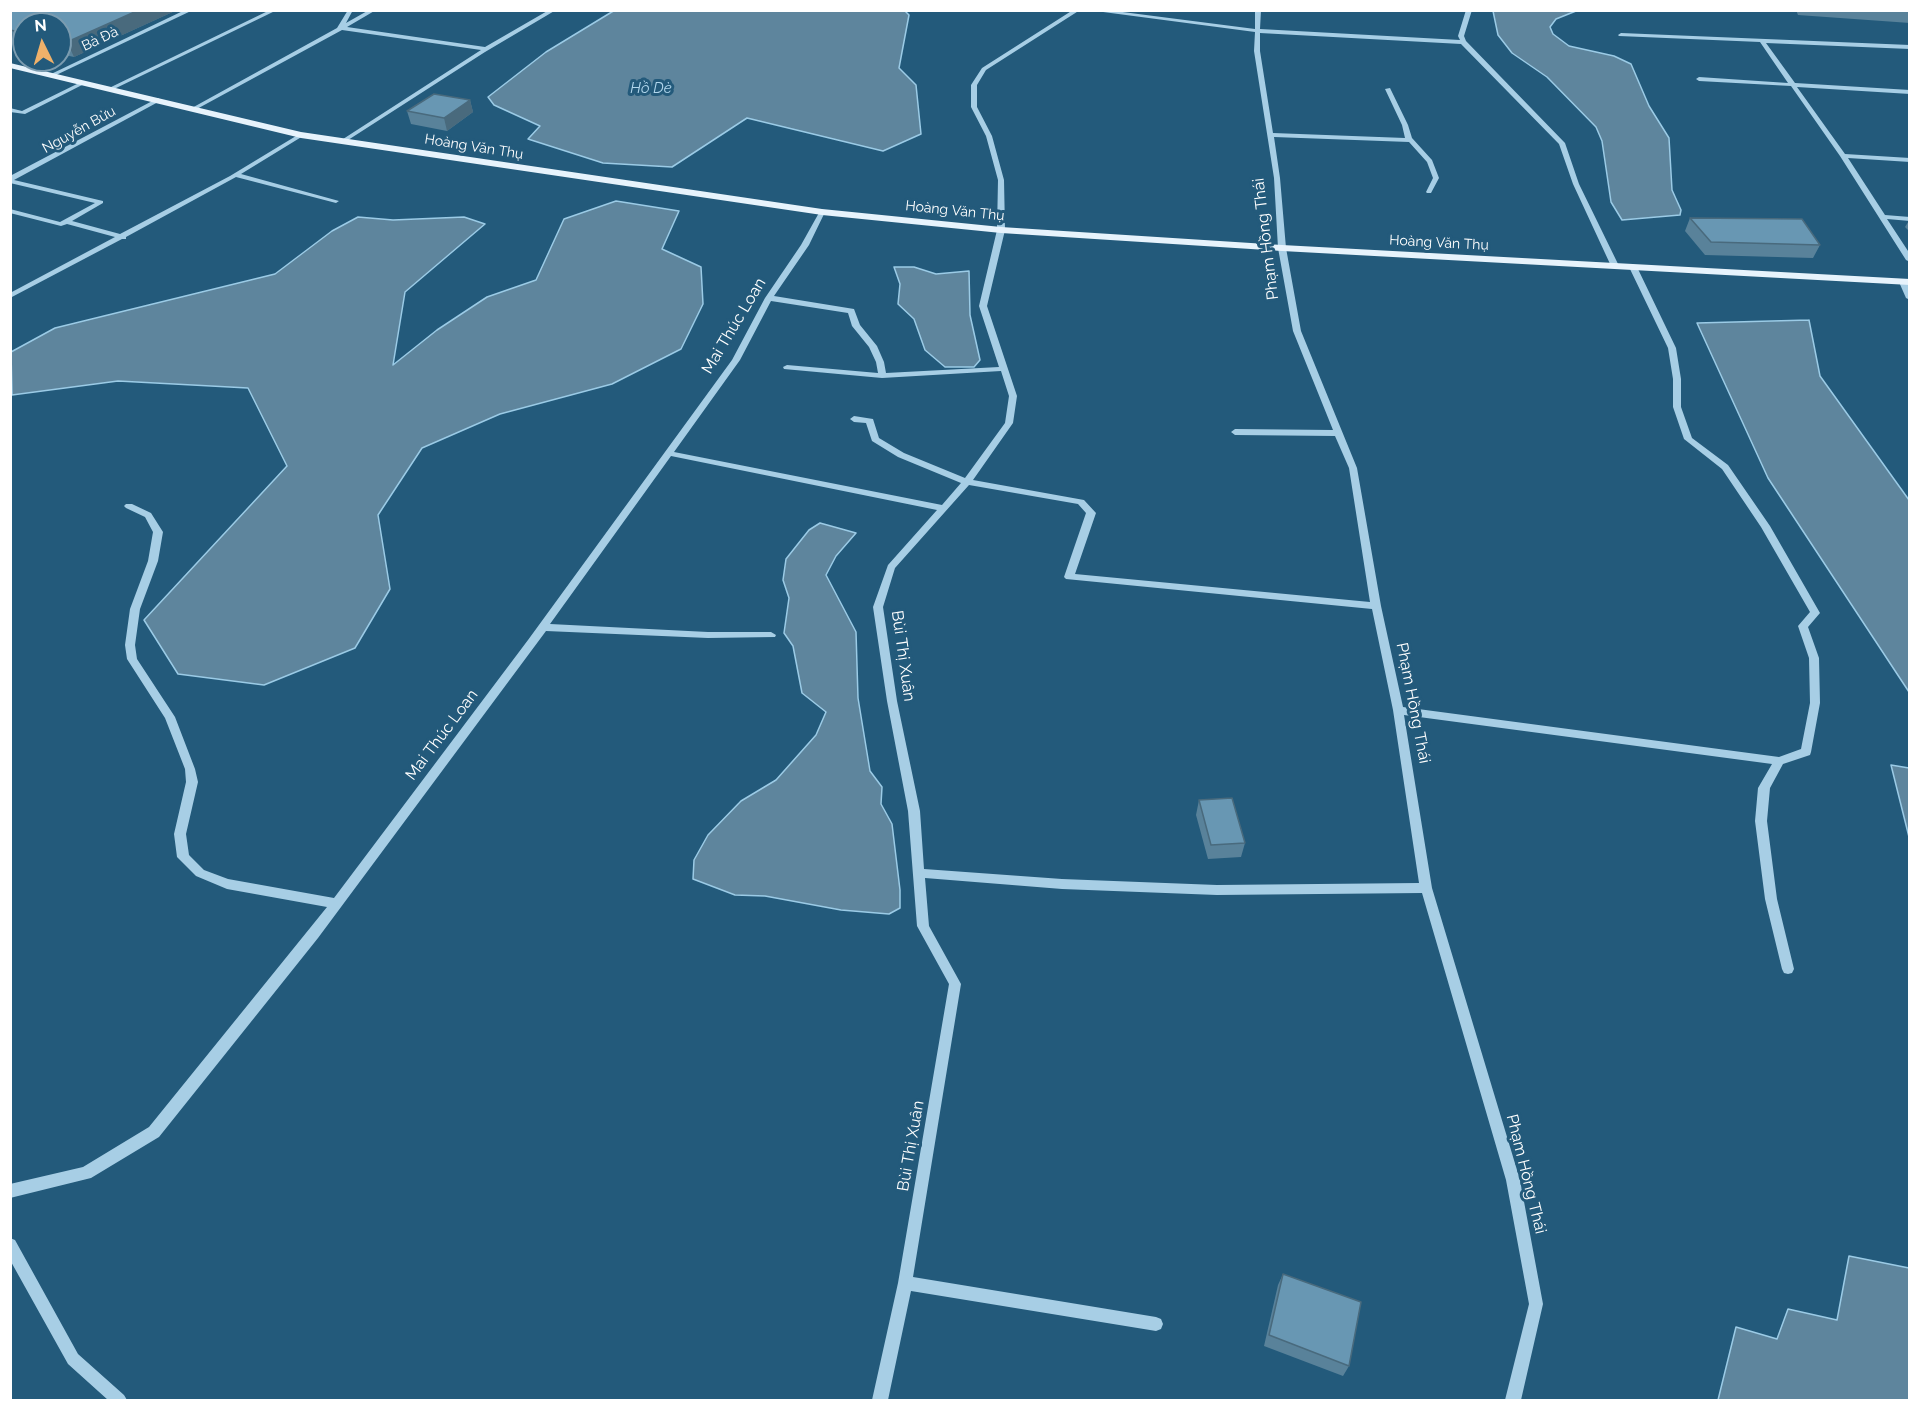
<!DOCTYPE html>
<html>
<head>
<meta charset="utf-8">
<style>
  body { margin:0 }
  #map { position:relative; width:1920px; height:1411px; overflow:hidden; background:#235a7b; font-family:Raleway,sans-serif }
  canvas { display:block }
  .frame { position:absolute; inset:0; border:12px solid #fff; pointer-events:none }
  .north { position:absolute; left:12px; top:12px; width:60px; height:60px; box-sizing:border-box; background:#235a7b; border:2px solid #7b9cb0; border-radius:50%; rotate:355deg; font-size:16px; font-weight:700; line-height:24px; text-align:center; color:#fff }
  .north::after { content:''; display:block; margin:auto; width:21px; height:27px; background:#efb16a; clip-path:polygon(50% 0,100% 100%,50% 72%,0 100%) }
</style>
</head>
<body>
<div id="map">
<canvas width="1920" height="1411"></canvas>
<div class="frame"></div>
<div class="north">N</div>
</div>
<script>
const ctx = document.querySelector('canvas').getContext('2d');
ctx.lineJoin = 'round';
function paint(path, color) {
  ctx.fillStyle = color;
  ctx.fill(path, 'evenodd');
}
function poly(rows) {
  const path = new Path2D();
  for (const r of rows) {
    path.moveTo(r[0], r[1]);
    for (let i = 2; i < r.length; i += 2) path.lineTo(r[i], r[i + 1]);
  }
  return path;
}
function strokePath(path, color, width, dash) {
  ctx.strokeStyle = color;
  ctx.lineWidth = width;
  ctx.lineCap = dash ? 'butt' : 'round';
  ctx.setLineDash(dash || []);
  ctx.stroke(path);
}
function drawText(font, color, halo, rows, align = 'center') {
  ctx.font = font + ' Raleway,sans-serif';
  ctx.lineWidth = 6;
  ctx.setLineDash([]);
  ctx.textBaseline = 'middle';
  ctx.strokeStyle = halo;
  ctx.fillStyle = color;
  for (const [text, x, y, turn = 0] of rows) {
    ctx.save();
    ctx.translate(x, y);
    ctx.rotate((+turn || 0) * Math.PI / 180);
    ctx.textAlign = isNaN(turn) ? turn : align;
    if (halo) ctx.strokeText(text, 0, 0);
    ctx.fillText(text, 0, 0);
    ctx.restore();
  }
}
const water = poly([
  [615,10,905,11,909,15,899,68,916,85,921,134,883,151,747,118,672,167,603,163,528,139,540,126,494,105,488,97,546,52,615,10],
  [1493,11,1576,11,1556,19,1550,27,1553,34,1569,46,1614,56,1631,64,1649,106,1669,138,1672,190,1681,210,1680,215,1622,220,1611,202,1602,141,1596,127,1547,77,1512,53,1498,35,1493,11],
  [616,201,679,211,662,249,701,267,703,304,681,349,612,384,500,414,422,448,378,515,390,589,355,648,264,685,178,674,144,620,287,466,248,388,118,381,12,395,11,352,55,328,275,274,332,231,358,217,393,220,464,217,485,224,405,292,393,365,437,330,487,297,536,280,564,219,616,201],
  [894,267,914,267,936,274,969,271,970,315,980,360,974,367,945,367,925,350,914,319,898,304,900,284,894,267],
  [1809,320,1820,376,1909,500,1909,692,1768,478,1697,323,1809,320],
  [820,523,856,533,836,556,826,575,856,632,858,698,870,771,882,787,881,804,892,824,900,890,900,908,889,914,841,910,765,896,735,895,693,879,694,860,708,835,741,801,776,780,816,735,826,712,802,693,793,646,784,633,789,598,783,580,786,559,809,530,820,523],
  [1891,765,1909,768,1909,837,1891,765],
  [1849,1256,1909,1268,1909,1400,1718,1400,1736,1327,1777,1339,1788,1309,1837,1320,1849,1256]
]);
paint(water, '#5e859d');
strokePath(water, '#9bcbe6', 1.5);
paint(poly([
  [185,10,193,10,54,76,49,75,185,10],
  [270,10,277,10,112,90,107,89,270,10],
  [348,10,353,10,346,23,369,10,376,10,347,27,485,47,549,10,556,10,485,52,345,142,340,141,481,50,342,30,195,110,190,109,337,28,348,10],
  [1073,10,1080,10,986,70,977,85,977,107,992,136,1004,180,1005,230,987,306,1017,396,1013,423,973,480,1084,500,1096,513,1075,574,1370,602,1349,468,1335,436,1235,435,1231,432,1235,429,1333,430,1293,331,1278,248,1274,178,1254,51,1255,32,1088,10,1107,10,1255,29,1255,10,1261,10,1260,29,1460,40,1458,36,1466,10,1472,10,1464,36,1466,41,1565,143,1579,184,1619,266,1618,268,1611,266,1573,184,1559,144,1461,44,1260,33,1260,51,1273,133,1405,138,1402,125,1385,89,1390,88,1408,125,1412,138,1432,160,1439,178,1431,193,1427,193,1426,192,1433,178,1427,162,1409,142,1274,137,1280,178,1286,248,1301,331,1357,468,1381,606,1403,707,1779,757,1801,749,1810,703,1809,658,1798,626,1810,612,1761,527,1722,469,1684,439,1673,407,1673,379,1668,348,1629,267,1633,265,1637,267,1676,348,1681,379,1681,407,1692,438,1728,465,1770,526,1820,613,1808,627,1819,658,1820,703,1811,752,1810,755,1783,764,1770,788,1767,821,1777,899,1794,969,1792,973,1788,974,1784,973,1782,969,1765,899,1755,821,1758,788,1772,764,1404,715,1432,888,1520,1180,1543,1304,1521,1400,1505,1400,1529,1304,1506,1180,1422,893,1217,895,1062,889,925,878,929,926,961,984,913,1277,1156,1317,1161,1319,1163,1324,1161,1329,1156,1331,911,1291,888,1400,872,1400,898,1283,949,984,917,926,908,811,887,701,873,607,888,565,937,510,671,456,550,624,708,632,771,632,776,635,775,637,708,638,546,631,318,938,159,1137,91,1178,10,1198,10,1184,83,1167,149,1127,327,907,227,889,196,876,177,857,174,834,186,782,185,769,165,718,127,659,125,645,130,609,148,561,153,532,145,517,126,508,124,506,126,504,132,504,151,513,163,532,158,561,140,609,135,645,137,659,175,717,195,769,198,782,186,834,189,855,204,870,228,879,334,898,528,640,732,360,765,298,801,245,820,211,825,212,809,245,774,296,854,309,860,325,877,346,884,362,886,373,999,367,979,306,997,230,998,180,986,136,971,107,971,85,982,68,1073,10],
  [771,301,848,313,852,326,869,347,876,362,878,373,787,365,783,367,784,369,882,378,1001,371,1009,396,1005,423,965,478,904,453,879,438,873,419,854,416,850,419,854,422,866,423,872,441,898,457,961,483,942,505,674,452,740,360,771,301],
  [969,485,1078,504,1086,513,1064,577,1066,579,1372,609,1393,710,1419,883,1217,885,1062,879,924,869,920,811,897,701,883,607,895,568,969,485],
  [1621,33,1910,45,1910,49,1766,43,1795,83,1910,90,1910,94,1797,87,1845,154,1910,158,1910,162,1848,158,1885,215,1910,217,1910,221,1887,219,1910,254,1910,262,1906,260,1840,156,1791,86,1699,81,1696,79,1699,77,1788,83,1760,42,1619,36,1618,35,1621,33],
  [81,82,86,83,25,114,10,112,10,108,22,111,81,82],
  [158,98,161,100,160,101,14,180,103,201,103,203,72,221,120,234,230,176,301,133,304,135,303,136,241,174,339,201,336,203,236,177,126,237,126,239,122,239,10,298,10,293,115,237,67,224,61,226,10,213,10,209,60,222,95,203,10,183,10,176,158,98],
  [1900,280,1907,282,1910,288,1910,300,1906,298,1899,282,1900,280],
  [10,1238,15,1240,78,1354,124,1395,127,1400,108,1400,68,1364,10,1260,10,1238]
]), '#a7cee5');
paint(poly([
  [10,63,301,132,822,209,1001,227,1282,245,1910,279,1910,285,1282,251,1001,233,822,215,301,138,10,68,10,63]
]), '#e7f3fc');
paint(poly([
  [10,10,177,10,74,57,60,54,60,24,24,24,24,46,10,43],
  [1796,10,1910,10,1910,23,1798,15],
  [470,100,473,112,447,131,411,124,407,111],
  [1690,218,1820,245,1813,258,1705,255,1685,231],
  [1910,219,1910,232,1905,227],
  [1199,800,1245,843,1241,857,1208,859,1196,815],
  [1283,1274,1349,1366,1343,1376,1264,1346,1278,1285]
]), '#59829a');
paint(poly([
  [139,10,177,10,74,57,67,42],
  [470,100,473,112,447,131,444,118]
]), '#496a7d');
const building = poly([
  [10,10,139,10,67,42,60,40,60,24,24,24,24,33,10,30,10,10],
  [434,94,470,100,444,118,407,111,434,94],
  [1690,218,1802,219,1820,245,1711,242,1690,218],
  [1232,798,1245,843,1211,845,1199,800,1232,798],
  [1283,1274,1361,1302,1349,1366,1269,1335,1283,1274]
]);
paint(building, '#6897b3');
strokePath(building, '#496a7d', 1.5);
drawText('14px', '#fff', '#235a7b', [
  ["Bà Đà",100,39,-25],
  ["Nguyễn Bửu",79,130,-29],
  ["Hoàng Văn Thụ",474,147,9],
  ["Hoàng Văn Thụ",955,211,6],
  ["Hoàng Văn Thụ",1439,243,3]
]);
drawText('italic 15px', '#b2d7ed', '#235a7b', [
  ["Hồ Dè",651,88]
]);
drawText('16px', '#fff', '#235a7b', [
  ["Phạm Hồng Thái",1266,239,-97],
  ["Mai Thúc Loan",734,326,-59],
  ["Bùi Thị Xuân",903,656,82],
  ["Phạm Hồng Thái",1413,703,79],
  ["Mai Thúc Loan",442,735,-53],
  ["Bùi Thị Xuân",911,1146,-80],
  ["Phạm Hồng Thái",1526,1174,76]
]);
</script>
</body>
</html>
